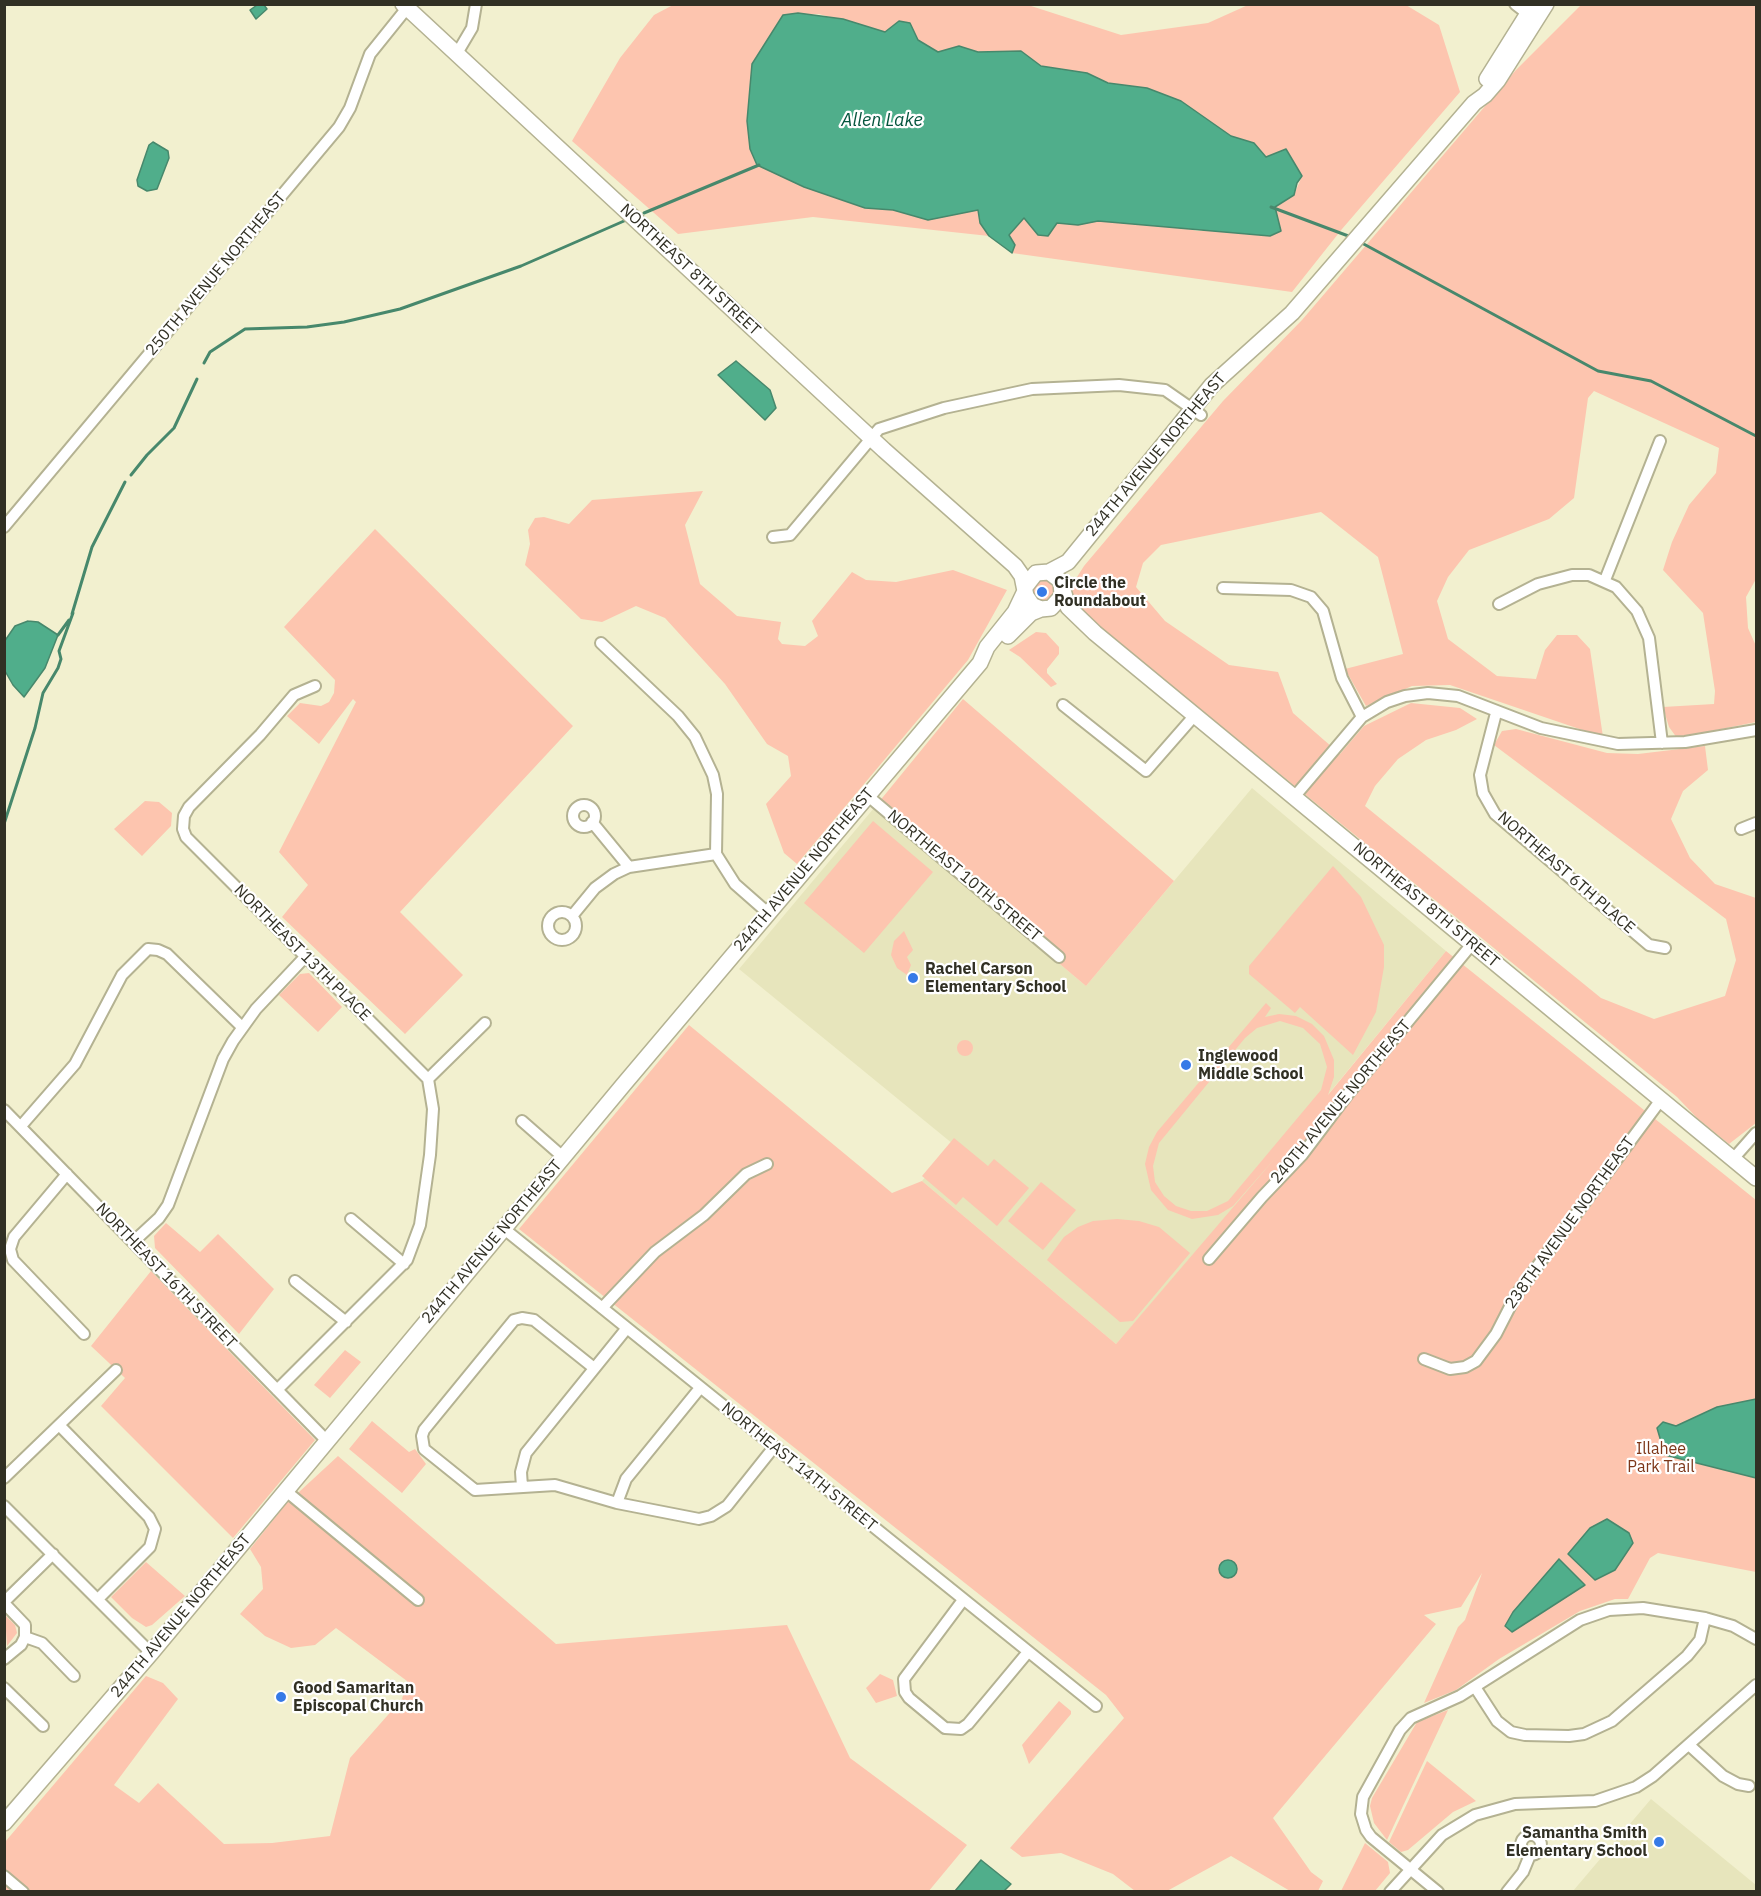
<!DOCTYPE html>
<html>
<head>
<meta charset="utf-8">
<style>
  body { margin:0 }
  #map { position:relative; width:1761px; height:1896px; overflow:hidden; background:#f2f0cf; font-family:"IBM Plex Sans",sans-serif }
  canvas { display:block }
  .frame { position:absolute; inset:0; border:6px solid #313024; pointer-events:none }
</style>
</head>
<body>
<div id="map">
<canvas width="1761" height="1896"></canvas>
<div class="frame"></div>
</div>
<script>
const ctx = document.querySelector('canvas').getContext('2d');
ctx.lineJoin = 'round';
function paint(path, color) {
  ctx.fillStyle = color;
  ctx.fill(path, 'evenodd');
}
function poly(rows) {
  const path = new Path2D();
  for (const r of rows) {
    if (r.length === 3) {
      path.moveTo(r[0] + r[2], r[1]);
      path.arc(r[0], r[1], r[2], 0, 2 * Math.PI);
      continue;
    }
    path.moveTo(r[0], r[1]);
    for (let i = 2; i < r.length; i += 2) path.lineTo(r[i], r[i + 1]);
  }
  return path;
}
function strokePath(path, color, width, dash) {
  ctx.strokeStyle = color;
  ctx.lineWidth = width;
  ctx.lineCap = dash ? 'butt' : 'round';
  ctx.setLineDash(dash || []);
  ctx.stroke(path);
}
function drawText(font, color, halo, rows, align = 'center') {
  ctx.font = font + ' "IBM Plex Sans",sans-serif';
  ctx.lineWidth = 4.5;
  ctx.setLineDash([]);
  ctx.textBaseline = 'middle';
  ctx.strokeStyle = halo;
  ctx.fillStyle = color;
  for (const [text, x, y, turn = 0] of rows) {
    ctx.save();
    ctx.translate(x, y);
    ctx.rotate((+turn || 0) * Math.PI / 180);
    ctx.textAlign = isNaN(turn) ? turn : align;
    if (halo) ctx.strokeText(text, 0, 0);
    ctx.fillText(text, 0, 0);
    ctx.restore();
  }
}
paint(poly([
  [1252,788,1446,951,1233,1210,1116,1344,922,1181,953,1144,739,969,874,808,1086,986],
  [1651,1799,1756,1885,1756,1891,1573,1891]
]), '#e7e5bc');
paint(poly([
  [673,5,1028,5,1121,35,1208,23,1248,5,1406,5,1439,25,1460,92,1342,229,1292,292,1012,253,1015,245,1009,235,1024,218,1038,235,1048,236,1057,223,1078,225,1098,221,1181,227,1197,231,1215,230,1250,233,1274,207,1294,195,1302,176,1286,149,1267,157,1254,143,1231,136,1181,101,1147,88,1108,83,1087,73,1041,66,1021,51,978,52,959,46,938,52,918,40,899,21,885,32,819,14,783,15,752,64,747,121,757,165,804,187,865,208,893,210,928,220,978,210,980,223,989,236,813,217,678,234,572,141,620,58,654,15],
  [1581,5,1756,5,1756,579,1746,597,1748,628,1756,646,1756,722,1677,738,1669,727,1663,707,1714,704,1715,691,1703,613,1663,570,1672,542,1689,505,1716,473,1719,448,1594,391,1588,398,1574,498,1549,519,1469,550,1448,577,1437,601,1448,639,1497,676,1536,679,1545,650,1557,635,1577,635,1590,649,1603,737,1450,685,1412,686,1366,706,1345,669,1403,654,1378,557,1321,512,1161,545,1143,563,1136,587,1165,621,1229,665,1278,672,1293,713,1340,754,1364,726,1411,703,1460,708,1477,719,1456,730,1426,740,1398,759,1375,786,1365,806,1601,998,1654,1019,1725,996,1736,960,1726,919,1494,745,1502,731,1516,729,1607,753,1638,754,1705,746,1708,770,1683,791,1671,819,1690,858,1715,884,1756,898,1756,1123,1729,1144,1698,1119,1677,1097,1087,617,1071,599,1072,585,1084,566,1223,401,1302,320,1516,70],
  [703,491,685,525,700,584,737,616,781,622,778,639,782,644,805,646,818,636,812,621,852,572,866,580,896,582,953,570,1007,590,968,660,797,864,784,853,766,804,791,776,788,756,767,744,725,684,665,618,636,606,602,622,581,619,525,565,530,544,528,530,535,518,544,517,569,524,592,500],
  [375,529,573,726,400,912,463,975,405,1034,282,917,308,885,279,852,356,702,353,699,319,744,287,716,300,703,321,706,329,702,334,693,335,680,284,627],
  [1043,591,11],
  [1036,632,1046,633,1059,647,1059,654,1047,669,1047,673,1057,684,1051,687,1020,657,1009,650],
  [963,699,1174,881,1086,986,874,808],
  [145,801,159,802,172,813,171,826,142,856,114,829],
  [873,821,933,872,864,953,804,903],
  [1333,866,1361,897,1384,945,1384,967,1376,1012,1353,1055,1300,1007,1295,1013,1249,974,1249,966],
  [904,931,913,950,907,957,911,965,907,975,897,968,891,955,894,941],
  [1446,951,1756,1200,1756,1572,1658,1553,1650,1558,1628,1599,1615,1599,1580,1611,1499,1659,1456,1690,1424,1703,1458,1627,1465,1620,1482,1573,1461,1607,1424,1615,1436,1624,1273,1818,1311,1872,1323,1881,1318,1891,1290,1891,1231,1856,1167,1891,1135,1891,1113,1874,1061,1853,1022,1857,1010,1848,1124,1718,1106,1695,519,1229,689,1025,892,1193,922,1181,1116,1344,1277,1156,1233,1206,1218,1215,1192,1219,1168,1210,1151,1190,1145,1164,1149,1147,1157,1132,1266,1003,1271,1008,1265,1017,1279,1014,1296,1016,1312,1024,1324,1036,1334,1060,1334,1077,1328,1095],
  [1280,1021,1303,1028,1320,1044,1327,1067,1321,1090,1228,1201,1207,1211,1191,1211,1176,1206,1164,1196,1155,1182,1153,1166,1159,1143,1245,1038,1257,1028],
  [309,973,342,1007,318,1032,279,995,300,974],
  [965,1048,8],
  [954,1138,988,1166,994,1159,1029,1188,997,1226,963,1197,956,1205,922,1176],
  [1041,1182,1076,1210,1043,1250,1008,1221],
  [1117,1219,1139,1221,1159,1227,1190,1253,1133,1321,1120,1322,1047,1260,1064,1237,1078,1227,1093,1221],
  [166,1223,200,1252,218,1234,274,1289,239,1334,155,1248,154,1236],
  [151,1271,315,1440,233,1538,101,1406,125,1378,91,1346],
  [345,1350,361,1362,330,1398,314,1385],
  [372,1421,409,1452,415,1449,426,1464,402,1493,349,1449],
  [338,1456,556,1644,787,1625,850,1758,967,1845,928,1892,5,1892,5,1842,146,1676,163,1683,178,1699,114,1785,139,1803,158,1783,224,1844,272,1843,330,1836,350,1758,402,1699,407,1681,336,1628,315,1645,291,1648,265,1636,240,1614,263,1589,261,1567,250,1549,286,1504],
  [146,1562,185,1596,152,1625,146,1627,132,1618,111,1597],
  [5,1615,15,1625,17,1633,7,1646],
  [880,1674,893,1680,897,1696,876,1703,866,1688],
  [1059,1701,1071,1711,1071,1714,1029,1764,1022,1745],
  [1448,1710,1387,1840,1374,1823,1370,1806,1372,1798,1417,1722],
  [1427,1761,1476,1801,1453,1812,1408,1850,1401,1852,1389,1842],
  [1365,1843,1388,1862,1390,1873,1375,1891,1341,1891]
]), '#fdc5af');
const water = poly([
  [257,5,264,5,267,9,256,19,250,10,257,5],
  [798,13,843,19,885,32,899,21,910,23,918,40,938,52,959,46,978,52,1021,51,1041,66,1087,73,1108,83,1147,88,1181,101,1231,136,1254,143,1266,157,1286,149,1302,176,1297,183,1294,195,1275,207,1281,231,1270,236,1098,221,1078,225,1057,223,1048,236,1038,235,1024,218,1009,235,1015,245,1012,253,989,236,980,223,978,210,928,220,893,210,865,208,804,187,757,165,750,149,747,121,752,64,783,15,798,13],
  [153,142,168,151,169,158,157,189,147,191,138,186,137,180,149,145,153,142],
  [736,361,770,390,776,408,765,420,718,375,736,361],
  [28,621,38,622,58,635,45,668,24,697,13,685,5,671,4,642,15,626,28,621],
  [1756,1399,1756,1478,1665,1455,1657,1428,1663,1422,1676,1426,1717,1407,1756,1399],
  [1607,1519,1629,1533,1633,1543,1615,1570,1595,1580,1568,1554,1590,1528,1607,1519],
  [1559,1559,1585,1585,1512,1632,1505,1626,1513,1612,1559,1559],
  [1228,1569,9],
  [981,1860,1011,1884,1004,1891,955,1891,981,1860]
]);
paint(water, '#50ae8b');
strokePath(water, '#47886c', 1.5);
strokePath(poly([
  [1271,207,1351,237],
  [644,213,759,165],
  [1360,242,1598,371,1651,381,1756,436],
  [204,363,210,352,245,329,307,327,344,322,400,309,521,266,624,221],
  [131,475,147,455,174,428,197,379],
  [72,614,92,547,125,482],
  [58,635,69,620],
  [4,824,35,728,43,693,58,668,61,659,59,651,73,613]
]), '#47886c', 3);
const street = poly([
  [1515,4,1533,18],
  [456,55,472,28,476,4],
  [4,527,339,127,350,108,370,54,407,8],
  [773,537,790,535,879,429,944,408,1032,389,1119,385,1165,390,1201,415],
  [1605,580,1660,441],
  [1223,588,1291,590,1311,597,1323,611,1342,678,1362,717],
  [1499,604,1538,584,1572,575,1589,575,1616,587,1637,611,1649,638,1662,743],
  [601,643,678,716,695,737,713,775,717,794,716,854,735,884,768,913],
  [1063,705,1146,771,1195,715],
  [1496,713,1480,775,1483,793,1495,814,1649,945,1665,948],
  [868,796,1059,957],
  [1295,796,1362,717,1387,702,1405,696,1428,693,1458,696,1541,728,1618,744,1685,742,1756,730],
  [584,816,11],
  [592,822,629,867],
  [1741,829,1756,823],
  [562,926,14],
  [572,916,595,888,614,874,629,867,716,854],
  [428,1079,485,1023],
  [4,1110,327,1441],
  [522,1121,563,1157],
  [21,1126,75,1064,122,975,148,949,158,950,167,954,242,1027],
  [1733,1159,1756,1133],
  [67,1174,14,1237,10,1249,13,1260,84,1334],
  [351,1219,404,1264],
  [503,1228,1096,1706],
  [133,1242,159,1218,168,1205,223,1059,233,1041,256,1009,305,957],
  [1209,1259,1262,1197,1302,1155,1348,1094,1472,944],
  [295,1281,346,1322],
  [602,1308,655,1252,704,1215,746,1174,767,1164],
  [1424,1359,1450,1369,1465,1367,1476,1361,1496,1334,1516,1295,1660,1101],
  [594,1368,534,1320,522,1318,514,1320,424,1430,422,1436,424,1449,475,1490,555,1485,617,1503,699,1519,711,1516,727,1506,774,1447],
  [277,1390,407,1260,420,1225,430,1155,433,1109,428,1079,186,837,183,829,184,816,189,807,260,735,294,695,315,686],
  [59,1425,149,1517,155,1529,150,1547,98,1599],
  [4,1478,116,1370],
  [522,1487,521,1472,526,1453,627,1328],
  [286,1491,418,1600],
  [617,1503,626,1479,700,1388],
  [4,1506,151,1653],
  [963,1600,904,1679,905,1692,909,1698,945,1728,961,1729,968,1724,1028,1652],
  [4,1602,53,1554],
  [4,1603,25,1625,25,1637,42,1643,74,1676],
  [4,1659,21,1645,25,1637],
  [1475,1687,1497,1721,1511,1732,1525,1735,1569,1736,1584,1734,1612,1721,1687,1656,1700,1640,1705,1618],
  [4,1688,43,1726],
  [1689,1745,1723,1776,1738,1784,1749,1786],
  [1531,1845,10],
  [4,1876,23,1892],
  [1390,1892,1442,1835,1475,1815,1515,1804,1595,1801,1636,1787,1653,1776,1756,1685],
  [1438,1892,1371,1837,1366,1830,1361,1814,1363,1797,1400,1730,1411,1718,1460,1696,1580,1620,1609,1610,1643,1608,1705,1618,1733,1626,1756,1639],
  [1507,1892,1523,1872,1530,1855]
]);
const secondary = poly([
  [403,4,884,450,1015,566,1022,576,1026,596,1032,605,1041,609,1051,608,1062,596,1061,581,1049,572,1036,573,1025,587],
  [1487,79,1534,4],
  [1049,572,1068,562,1212,385,1292,313,1474,103,1485,95,1498,80,1546,4],
  [1063,590,1068,607,1095,633,1756,1178],
  [1008,636,1031,613,1041,609],
  [4,1823,151,1653,624,1084,980,663,987,647,1015,612,1025,591]
]);
strokePath(street, '#b4b292', 14);
strokePath(secondary, '#b4b292', 18);
strokePath(street, '#fff', 10);
strokePath(secondary, '#fff', 15);
for (const [x, y, r, color] of [
  [1042,592,6,"#367ae7"],
  [913,978,6,"#367ae7"],
  [1186,1065,6,"#367ae7"],
  [281,1697,6,"#367ae7"],
  [1659,1842,6,"#367ae7"]
]) {
  const dot = new Path2D();
  dot.arc(x, y, r, 0, 2 * Math.PI);
  ctx.fillStyle = color;
  ctx.fill(dot);
  strokePath(dot, '#fff', 2);
}
drawText('16px', '#313024', '#fff', [
  ["NORTHEAST 8TH STREET",690,270,43],
  ["250TH AVENUE NORTHEAST",216,274,-50],
  ["244TH AVENUE NORTHEAST",1156,455,-50],
  ["244TH AVENUE NORTHEAST",804,870,-50],
  ["NORTHEAST 6TH PLACE",1566,873,41],
  ["NORTHEAST 10TH STREET",964,876,40],
  ["NORTHEAST 8TH STREET",1426,905,40],
  ["NORTHEAST 13TH PLACE",302,953,45],
  ["240TH AVENUE NORTHEAST",1341,1102,-50],
  ["238TH AVENUE NORTHEAST",1570,1223,-54],
  ["244TH AVENUE NORTHEAST",492,1242,-50],
  ["NORTHEAST 16TH STREET",166,1276,46],
  ["NORTHEAST 14TH STREET",799,1467,39],
  ["244TH AVENUE NORTHEAST",181,1616,-50]
]);
drawText('bold 16px', '#313024', '#fff', [
  ["Circle the",1054,583],
  ["Roundabout",1054,601],
  ["Rachel Carson",925,969],
  ["Elementary School",925,987],
  ["Inglewood",1198,1056],
  ["Middle School",1198,1074],
  ["Good Samaritan",293,1688],
  ["Episcopal Church",293,1706],
  ["Samantha Smith",1647,1833,"right"],
  ["Elementary School",1647,1851,"right"]
], 'left');
drawText('16px', '#7d3618', '#fff', [
  ["Illahee",1661,1449],
  ["Park Trail",1661,1467]
]);
drawText('italic 18px', '#05553e', '#fff', [
  ["Allen Lake",882,121]
]);
</script>
</body>
</html>
